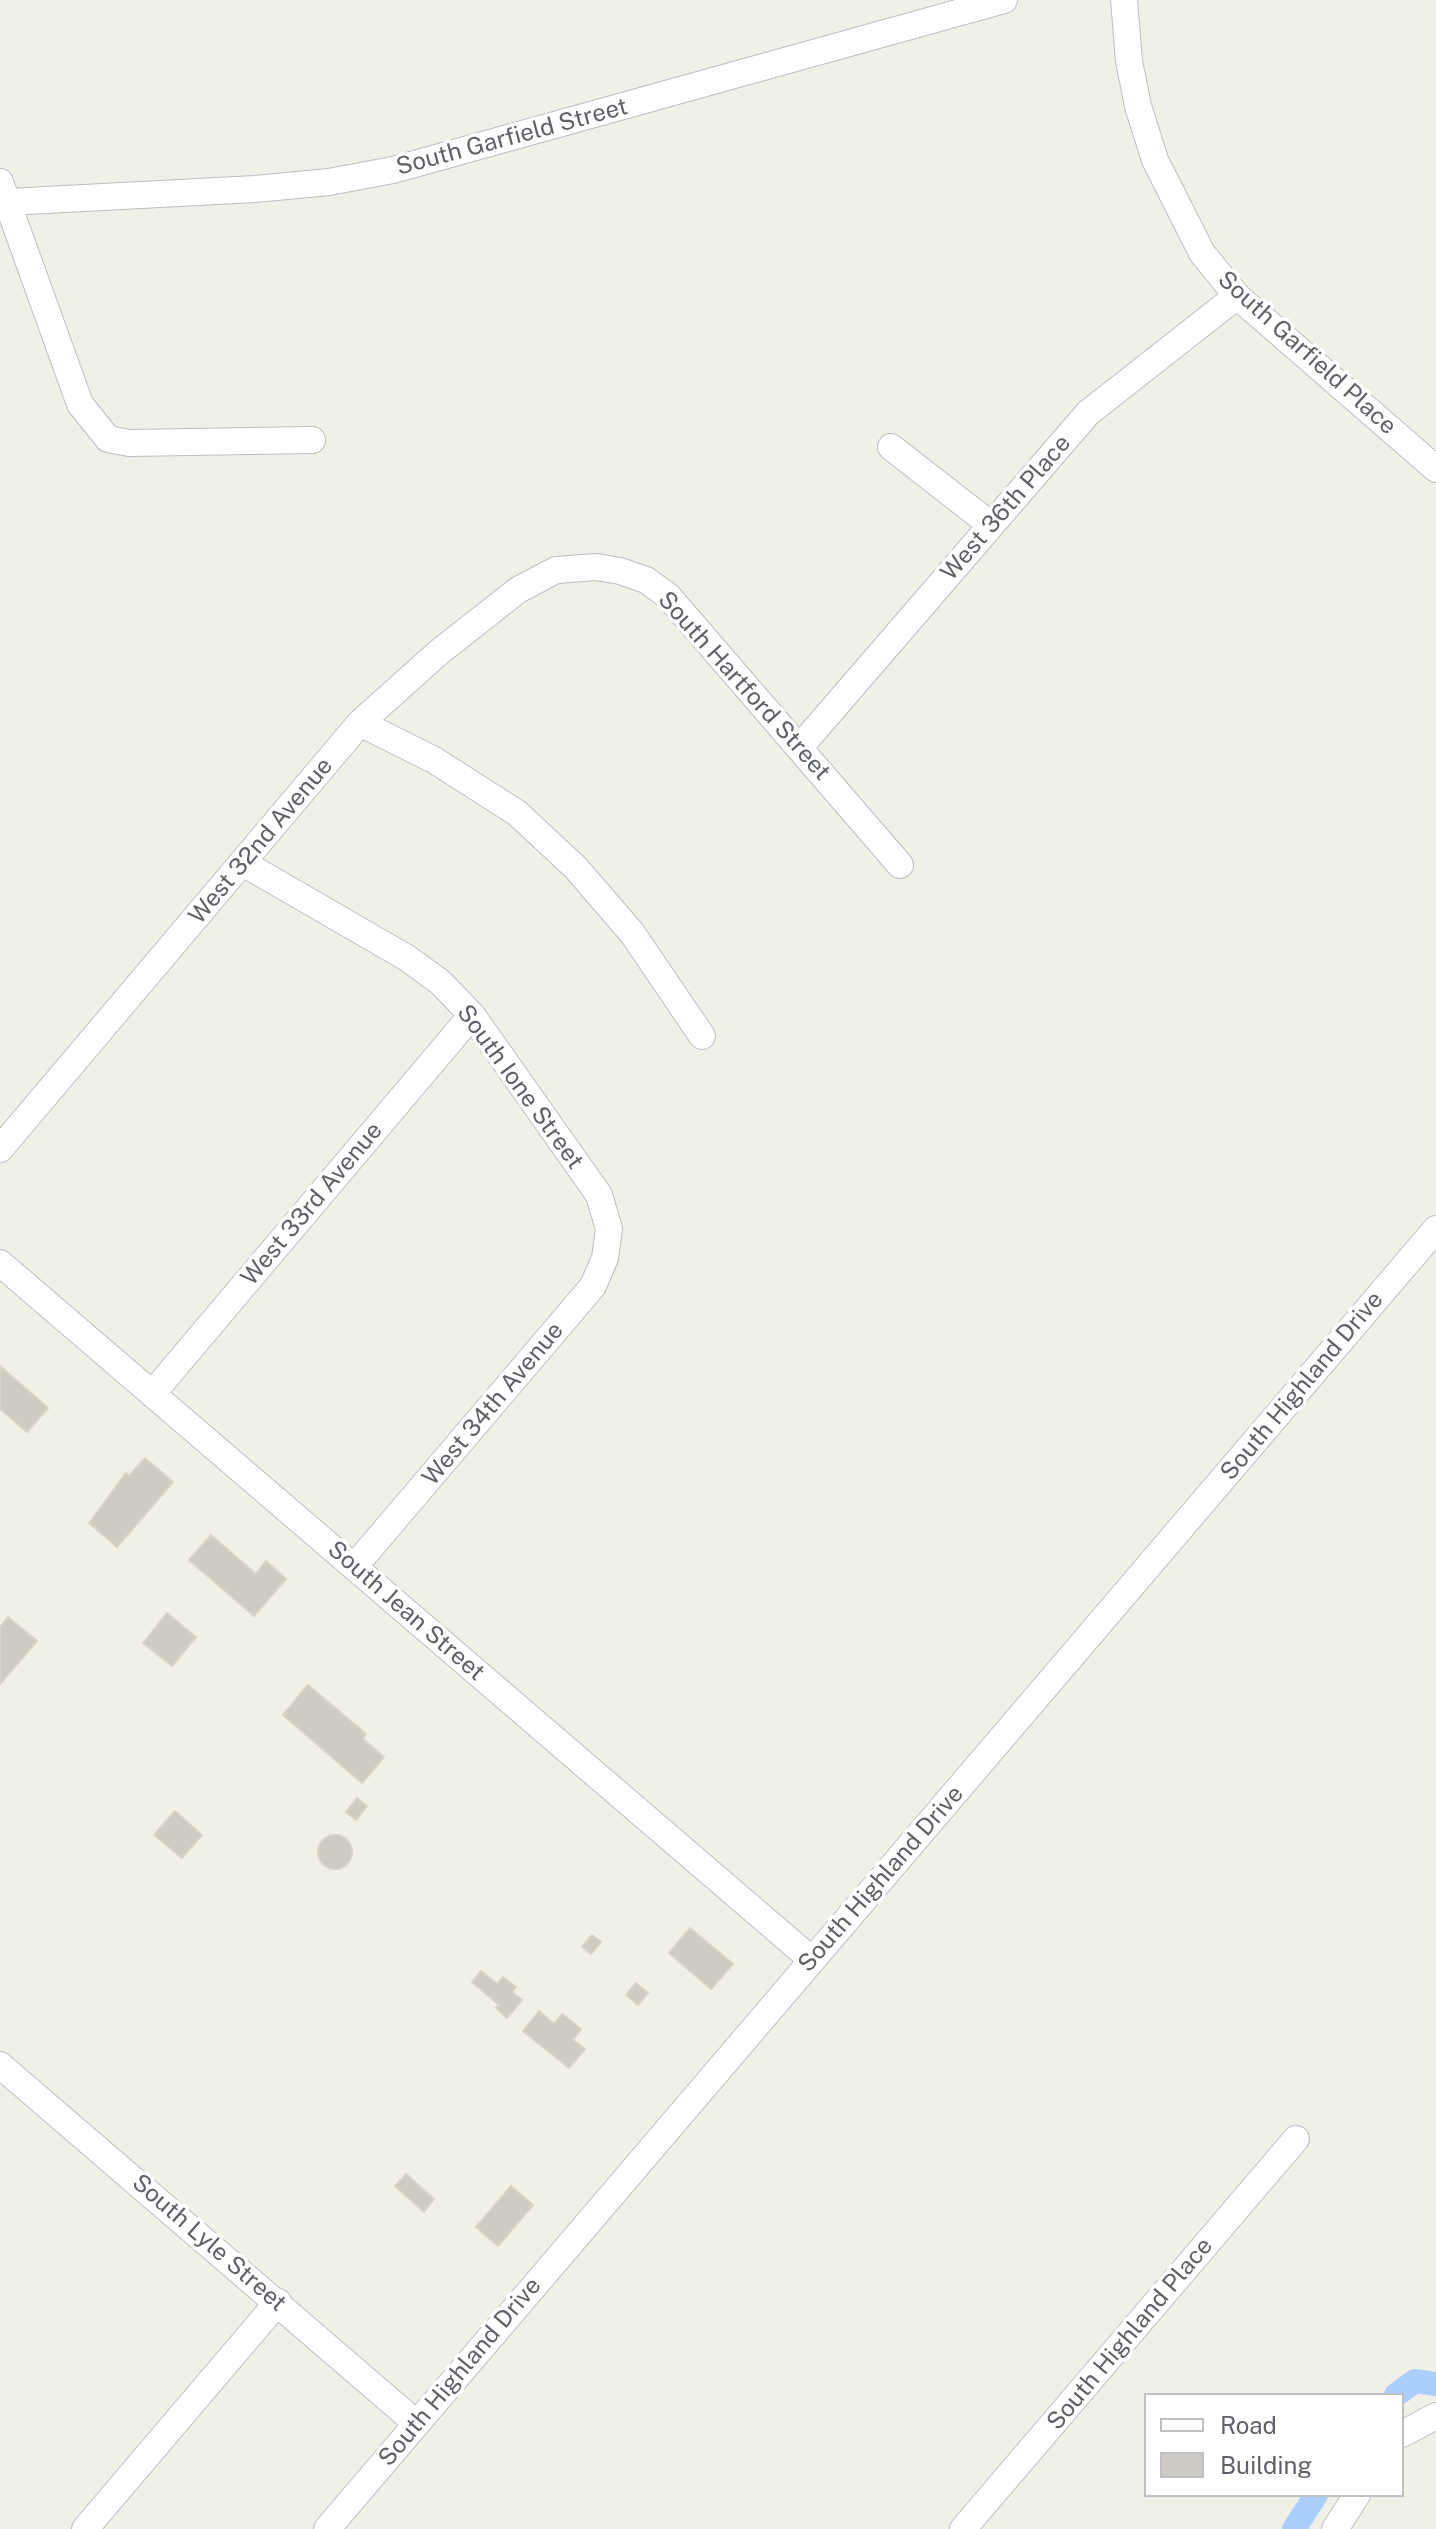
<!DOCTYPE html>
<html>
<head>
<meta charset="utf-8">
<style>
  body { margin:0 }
  #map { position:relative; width:1436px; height:2529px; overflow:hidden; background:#f1f0e7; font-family:"Public Sans",sans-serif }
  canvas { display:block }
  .legend { position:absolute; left:1144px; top:2393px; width:260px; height:104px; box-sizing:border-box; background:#fff; border:2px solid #bfc0c3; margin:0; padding:10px 14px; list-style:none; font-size:24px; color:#5e6268 }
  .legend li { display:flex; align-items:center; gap:16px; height:40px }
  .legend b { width:40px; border:2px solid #bfc0c3 }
</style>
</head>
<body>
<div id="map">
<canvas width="1436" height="2529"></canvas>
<ul class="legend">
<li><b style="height:10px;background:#fff"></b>Road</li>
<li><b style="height:22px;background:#cdcbc3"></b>Building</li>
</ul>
</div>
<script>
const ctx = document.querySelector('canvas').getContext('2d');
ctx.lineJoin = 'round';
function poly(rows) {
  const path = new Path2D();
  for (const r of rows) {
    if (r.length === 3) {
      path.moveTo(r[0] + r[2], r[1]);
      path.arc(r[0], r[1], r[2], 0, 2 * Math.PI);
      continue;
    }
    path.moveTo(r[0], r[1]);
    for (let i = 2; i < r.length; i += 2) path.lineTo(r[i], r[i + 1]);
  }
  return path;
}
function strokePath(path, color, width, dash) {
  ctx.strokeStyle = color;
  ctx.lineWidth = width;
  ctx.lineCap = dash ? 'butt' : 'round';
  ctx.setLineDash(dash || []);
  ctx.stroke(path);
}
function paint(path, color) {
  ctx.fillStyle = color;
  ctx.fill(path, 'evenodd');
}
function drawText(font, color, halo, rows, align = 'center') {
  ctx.font = font + ' "Public Sans",sans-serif';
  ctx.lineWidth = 7;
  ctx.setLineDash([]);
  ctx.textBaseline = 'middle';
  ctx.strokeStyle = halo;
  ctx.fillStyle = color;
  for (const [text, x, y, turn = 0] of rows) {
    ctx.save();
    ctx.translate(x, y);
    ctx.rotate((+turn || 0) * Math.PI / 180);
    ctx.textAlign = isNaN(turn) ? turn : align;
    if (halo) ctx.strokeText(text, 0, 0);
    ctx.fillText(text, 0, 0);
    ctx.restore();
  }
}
strokePath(poly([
  [1396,2395,1415,2381,1436,2384],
  [1294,2529,1316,2495]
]), '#aacfff', 24);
const building = poly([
  [0,1366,48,1408,27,1432,0,1409,0,1366],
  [145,1458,173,1482,117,1547,89,1523,126,1473,129,1476,145,1458],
  [211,1535,256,1574,266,1561,286,1579,254,1616,189,1560,211,1535],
  [167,1613,196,1637,172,1666,143,1643,167,1613],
  [8,1617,37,1641,0,1684,0,1627,8,1617],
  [308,1685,366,1734,363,1739,384,1757,362,1783,283,1715,308,1685],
  [357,1798,367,1806,356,1820,346,1812,357,1798],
  [175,1811,202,1835,182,1858,154,1835,175,1811],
  [335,1852,17],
  [690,1928,733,1964,711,1989,669,1953,690,1928],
  [592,1935,601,1942,591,1954,582,1947,592,1935],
  [481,1971,497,1984,503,1977,516,1987,512,1992,522,2000,507,2018,496,2008,499,2005,472,1982,481,1971],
  [636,1983,648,1993,638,2005,626,1995,636,1983],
  [539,2011,554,2024,562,2014,581,2029,573,2040,585,2049,569,2068,523,2031,539,2011],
  [406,2174,434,2199,424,2212,395,2186,406,2174],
  [511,2186,533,2205,498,2246,476,2227,511,2186]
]);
paint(building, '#cdcbc3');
strokePath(building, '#d7d4c5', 2);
const minor = poly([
  [1124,0,1129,61,1138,106,1155,160,1202,253,1237,296,1436,469],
  [0,182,80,404,108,439,129,443,312,440],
  [8,202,255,189,329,182,393,170,1004,0],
  [891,447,991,525],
  [360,723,434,760,517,813,576,868,632,933,702,1036],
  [800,747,1088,413,1237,296],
  [243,863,407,958,440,982,472,1015,599,1195,609,1229,605,1258,593,1286,354,1567],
  [0,1149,360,723,438,653,518,590,556,570,596,567,620,571,646,580,668,596,900,865],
  [0,1263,812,1960],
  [152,1394,472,1015],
  [0,2065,416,2423],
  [1402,2434,1436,2416],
  [85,2529,278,2302],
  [327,2529,1436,1229],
  [963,2529,1296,2139],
  [1335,2529,1357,2495]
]);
strokePath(minor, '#bbbec3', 28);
strokePath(minor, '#fff', 26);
drawText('24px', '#5e6268', '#fff', [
  ["South Garfield Street",512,137,-15],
  ["South Garfield Place",1307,353,42],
  ["West 36th Place",1006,508,-49],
  ["South Hartford Street",744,686,48],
  ["West 32nd Avenue",261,841,-50],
  ["South Ione Street",520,1087,54],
  ["West 33rd Avenue",312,1204,-50],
  ["South Highland Drive",1302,1386,-50],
  ["West 34th Avenue",493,1404,-50],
  ["South Jean Street",406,1611,41],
  ["South Highland Drive",881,1879,-49],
  ["South Lyle Street",209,2243,41],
  ["South Highland Place",1130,2334,-50],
  ["South Highland Drive",460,2372,-50]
]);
</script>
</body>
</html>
